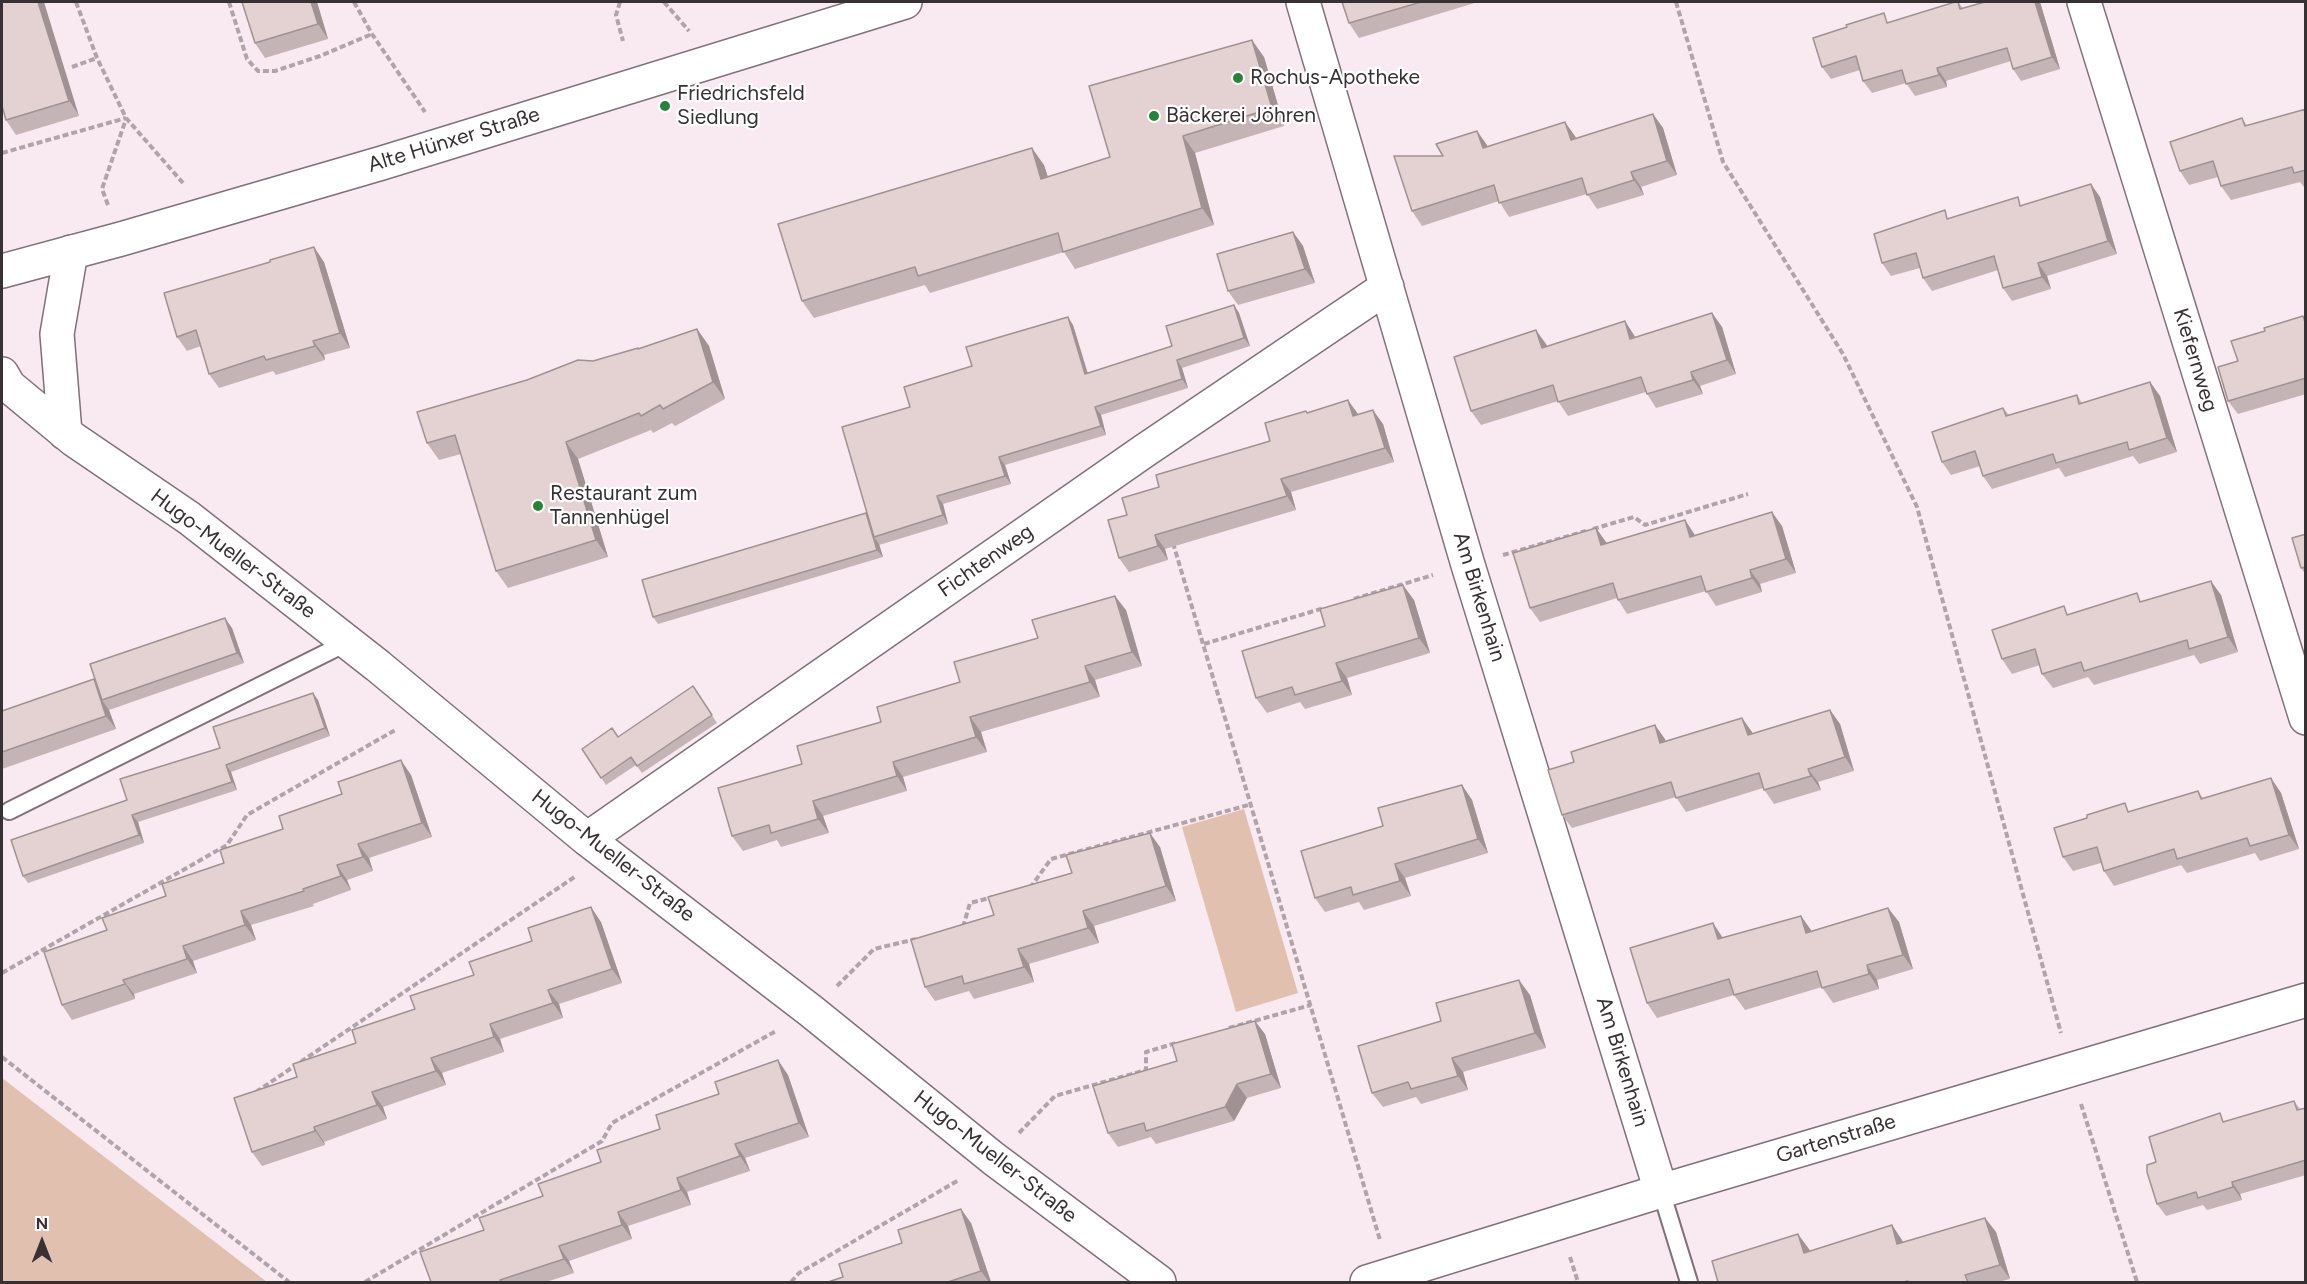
<!DOCTYPE html>
<html>
<head>
<meta charset="utf-8">
<style>
  body { margin:0 }
  #map { position:relative; width:2307px; height:1284px; overflow:hidden; background:#f9e9f1; font-family:Figtree,sans-serif }
  canvas { display:block }
  .frame { position:absolute; inset:0; border:3px solid #373134; pointer-events:none }
  .north { position:absolute; left:12px; top:1212px; width:60px; height:60px; -webkit-text-stroke:4px #fff; paint-order:stroke; rotate:0deg; font-size:16px; font-weight:700; line-height:24px; text-align:center; color:#373134 }
  .north::after { content:''; display:block; margin:auto; width:21px; height:27px; background:#373134; clip-path:polygon(50% 0,100% 100%,50% 72%,0 100%) }
</style>
</head>
<body>
<div id="map">
<canvas width="2307" height="1284"></canvas>
<div class="frame"></div>
<div class="north">N</div>
</div>
<script>
const ctx = document.querySelector('canvas').getContext('2d');
ctx.lineJoin = 'round';
function paint(path, color) {
  ctx.fillStyle = color;
  ctx.fill(path, 'evenodd');
}
function poly(rows) {
  const path = new Path2D();
  for (const r of rows) {
    path.moveTo(r[0], r[1]);
    for (let i = 2; i < r.length; i += 2) path.lineTo(r[i], r[i + 1]);
  }
  return path;
}
function strokePath(path, color, width, dash) {
  ctx.strokeStyle = color;
  ctx.lineWidth = width;
  ctx.lineCap = dash ? 'butt' : 'round';
  ctx.setLineDash(dash || []);
  ctx.stroke(path);
}
function drawText(font, color, halo, rows, align = 'center') {
  ctx.font = font + ' Figtree,sans-serif';
  ctx.lineWidth = 4.5;
  ctx.setLineDash([]);
  ctx.textBaseline = 'middle';
  ctx.strokeStyle = halo;
  ctx.fillStyle = color;
  for (const [text, x, y, turn = 0] of rows) {
    ctx.save();
    ctx.translate(x, y);
    ctx.rotate((+turn || 0) * Math.PI / 180);
    ctx.textAlign = isNaN(turn) ? turn : align;
    if (halo) ctx.strokeText(text, 0, 0);
    ctx.fillText(text, 0, 0);
    ctx.restore();
  }
}
paint(poly([
  [1244,809,1298,993,1236,1012,1182,827],
  [2,1078,267,1282,2,1282]
]), '#e2c0af');
const service = poly([
  [9,811,348,642],
  [1661,1191,1689,1282]
]);
const minor = poly([
  [1303,2,1468,565,1661,1191],
  [2084,2,2306,718],
  [2,374,9,386,73,439,189,518,378,666,587,839,811,1011,994,1159,1159,1282],
  [65,433,57,334,71,252],
  [587,839,1144,451,1387,287],
  [1367,1282,1661,1191,2306,1000]
]);
const tertiary = poly([
  [2,271,121,239,382,163,905,2]
]);
strokePath(service, '#7f7179', 20);
strokePath(minor, '#7f7179', 36);
strokePath(tertiary, '#7f7179', 36);
strokePath(poly([
  [76,2,97,58,126,118,183,183],
  [229,2,247,59,258,71,275,71,320,56,372,34],
  [354,2,372,34,425,112],
  [620,2,616,15,623,41],
  [664,2,689,31],
  [1676,2,1723,162,1843,354,1917,507,2061,1033],
  [72,67,97,58],
  [2,153,126,118],
  [108,205,102,189,126,119],
  [1593,529,1634,517,1645,525,1748,494],
  [1173,543,1380,1240],
  [1503,555,1586,531],
  [1354,599,1433,575],
  [1204,644,1324,608],
  [1030,888,1051,859,1252,804],
  [963,927,970,903,993,897],
  [2,973,227,845,247,815,397,729],
  [837,986,874,949,916,939],
  [1229,1028,1311,1005],
  [2,1057,289,1282],
  [256,1092,576,876],
  [2081,1104,2137,1282],
  [1019,1133,1055,1096,1146,1070,1146,1052,1176,1043],
  [1570,1257,1578,1282],
  [365,1282,602,1141,612,1123,776,1031],
  [791,1282,799,1273,959,1180]
]), '#b0a3aa', 4, [6, 3]);
strokePath(service, '#fff', 16);
strokePath(minor, '#fff', 33);
strokePath(tertiary, '#fff', 33);
paint(poly([
  [2,2,79,116,16,135,6,120],
  [242,2,317,2,328,39,265,58,255,43],
  [1342,2,1478,2,1359,38,1349,23],
  [1958,2,1963,8,1985,2,2040,2,2060,69,2021,81,2013,69,2011,61,1946,81,1947,87,1915,96,1906,83,1872,93,1863,81,1860,70,1831,79,1822,67,1890,22],
  [1264,57,1284,126,1195,153,1214,225,1075,269,1064,252,930,293,925,285,814,318,802,301,1044,165,1048,177,1110,157],
  [2306,109,2306,187,2304,187,2300,182,2231,200,2221,186,2218,177,2189,185,2180,171,2242,118,2247,126],
  [1653,114,1663,128,1677,175,1641,187,1644,195,1597,209,1587,194,1509,217,1499,201,1422,226,1412,211,1443,156,1477,131,1488,147,1575,136,1576,138],
  [2100,197,2117,254,2047,276,2051,289,2012,301,2003,288,1998,270,1932,291,1923,278,1920,268,1891,276,1882,263,1950,218,2023,205],
  [1293,232,1303,246,1315,283,1238,305,1228,291],
  [324,262,350,348,324,355,325,360,276,375,273,371,219,388,209,374,201,346,187,351,177,337],
  [1234,305,1239,313,1250,346,1182,368,1188,388,1101,415,1106,435,1005,465,1011,484,943,504,948,524,879,545,879,544,883,557,658,624,653,617,866,513,910,407,972,366,1073,325,1088,373,1172,346],
  [1712,313,1722,327,1736,374,1700,386,1703,394,1656,408,1646,392,1568,416,1558,401,1481,425,1471,411,1546,344,1547,346,1634,335,1635,337],
  [2303,316,2306,320,2306,394,2238,414,2228,401,2238,361],
  [697,329,709,346,725,399,675,426,672,423,653,433,651,430,578,459,608,557,508,588,496,571,461,454,439,460,427,443,527,380,593,361,639,349],
  [2150,382,2160,396,2177,452,2139,464,2133,456,2065,477,2059,468,1992,489,1983,476,1980,466,1951,475,1942,462,2003,408,2009,415,2077,395,2082,403],
  [1306,411,1308,413,1358,415,1383,424,1394,462,1291,492,1296,510,1165,549,1168,560,1129,572,1119,558,1127,515,1159,487,1270,441],
  [1685,520,1695,535,1782,526,1796,573,1760,584,1762,592,1716,606,1706,591,1627,614,1617,598,1540,622,1530,608,1596,528,1606,543],
  [2306,534,2306,575,2301,568],
  [2221,595,2238,652,2200,664,2194,655,2094,685,2088,677,2053,688,2042,674,2040,665,2012,674,2002,659,2070,614,2143,602],
  [1414,600,1430,653,1347,678,1352,695,1305,709,1300,702,1267,713,1256,698],
  [1126,610,1142,666,1095,680,1100,697,981,732,987,752,903,777,907,791,823,816,829,833,781,847,777,840,743,851,732,836,802,764,881,722,960,682,1038,638],
  [232,628,244,663,109,710,116,729,2,769,2,711,96,684],
  [693,686,717,723,642,773,636,765,606,785,582,749,618,737],
  [318,700,330,736,231,772,237,790,138,822,144,843,28,883,23,876,220,748],
  [1830,710,1840,724,1854,771,1818,782,1821,790,1774,804,1763,788,1686,812,1676,797,1572,828,1562,815,1574,762,1655,725,1665,741,1742,718,1753,734],
  [411,775,432,837,369,858,373,871,347,880,351,890,313,904,314,906,251,925,256,940,193,961,197,973,134,994,135,999,72,1020,62,1005,107,930,342,794],
  [2271,778,2281,793,2299,849,2260,861,2255,853,2187,873,2181,865,2114,886,2104,871,2101,863,2073,871,2063,857,2131,811,2198,791,2203,798],
  [1462,785,1472,800,1488,853,1405,878,1411,896,1364,910,1359,902,1325,912,1315,898,1383,826],
  [1160,847,1176,901,1094,926,1099,943,1029,964,1034,982,974,999,969,991,935,1001,925,987,994,915],
  [1888,908,1899,922,1913,969,1877,980,1879,989,1833,1003,1822,987,1745,1010,1734,995,1657,1018,1647,1003,1723,938,1801,916,1811,931],
  [601,922,622,983,559,1004,563,1018,500,1039,504,1052,442,1073,446,1085,383,1107,387,1119,324,1142,325,1145,262,1166,252,1152,297,1077,474,975],
  [1530,995,1546,1048,1463,1072,1468,1090,1421,1104,1416,1097,1383,1107,1372,1093],
  [1265,1034,1281,1088,1247,1098,1234,1121,1156,1144,1151,1137,1118,1147,1108,1133],
  [788,1075,809,1137,745,1158,750,1171,687,1192,691,1205,628,1226,632,1239,569,1261,574,1273,546,1282,431,1282,484,1230,660,1129],
  [2294,1101,2300,1109,2306,1108,2306,1175,2240,1194,2242,1200,2207,1210,2203,1205,2166,1216,2157,1204,2156,1162,2226,1121],
  [1985,1218,1996,1232,2010,1279,1998,1282,1718,1282,1809,1249,1810,1251,1892,1225,1903,1242],
  [971,1223,991,1282,828,1282,843,1277]
]), '#c4b4b5');
paint(poly([
  [38,2,44,2,79,116,69,101],
  [311,2,317,2,328,39,318,24],
  [2035,2,2040,2,2060,69,2052,57],
  [1252,40,1264,57,1284,126,1272,108],
  [1937,68,1946,81,1947,87,1939,75],
  [1653,114,1663,128,1677,175,1667,161],
  [1565,122,1575,136,1581,155,1571,140],
  [1477,131,1487,145,1493,163,1483,148],
  [1183,136,1195,153,1214,225,1202,208],
  [1032,148,1044,165,1054,196,1041,179],
  [1631,172,1641,187,1644,195,1634,180],
  [2091,184,2100,197,2117,254,2108,241],
  [1293,232,1303,246,1315,283,1305,269],
  [314,247,324,262,350,348,340,333],
  [2038,263,2047,276,2051,289,2042,277],
  [1234,305,1239,313,1250,346,1244,338],
  [1712,313,1722,327,1736,374,1727,360],
  [1068,317,1073,325,1090,382,1085,374],
  [1625,321,1634,335,1640,352,1630,339],
  [697,329,709,346,725,399,713,382],
  [1536,330,1546,344,1551,362,1542,348],
  [313,341,324,355,325,360,315,346],
  [1177,360,1182,368,1188,388,1182,379],
  [1691,372,1700,386,1703,394,1693,380],
  [2150,382,2160,396,2177,452,2167,438],
  [1348,400,1358,414,1353,416],
  [1095,407,1101,415,1106,435,1101,426],
  [1373,410,1383,424,1394,462,1385,448],
  [566,442,578,459,608,557,596,540],
  [999,457,1005,465,1011,484,1005,476],
  [1281,479,1291,492,1296,510,1287,496],
  [937,496,943,504,948,524,943,515],
  [1772,512,1782,526,1796,573,1786,559],
  [1685,520,1694,534,1699,551,1690,537],
  [1596,528,1606,542,1611,559,1601,545],
  [1155,535,1165,549,1168,560,1158,546],
  [874,537,879,544,883,557,877,550],
  [1750,570,1760,584,1762,592,1752,578],
  [2211,581,2221,595,2238,652,2228,637],
  [1403,585,1414,600,1430,653,1419,638],
  [1115,596,1126,610,1142,666,1132,652],
  [225,618,232,628,244,663,237,653],
  [1336,663,1347,678,1352,695,1342,681],
  [1085,666,1095,680,1100,697,1090,682],
  [94,679,103,693,102,700,109,710,116,729,106,716],
  [313,693,318,700,330,736,325,728],
  [1830,710,1840,724,1854,771,1845,757],
  [970,717,981,732,987,752,976,737],
  [1742,718,1752,732,1757,749,1748,735],
  [1655,725,1665,739,1669,757,1660,743],
  [401,760,411,775,432,837,422,823],
  [893,762,903,777,907,791,897,776],
  [226,765,231,772,237,790,232,782],
  [1808,769,1818,782,1821,790,1811,776],
  [2271,778,2281,793,2299,849,2289,835],
  [1462,785,1472,800,1488,853,1478,839],
  [813,801,823,816,829,833,818,819],
  [132,815,138,822,144,843,139,835],
  [1150,833,1160,847,1176,901,1166,886],
  [358,844,369,858,373,871,363,857],
  [1395,864,1405,878,1411,896,1400,881],
  [337,865,347,880,351,890,341,876],
  [591,907,601,922,622,983,612,969],
  [1888,908,1899,922,1913,969,1903,955],
  [241,911,251,925,256,940,245,925],
  [1083,911,1094,926,1099,943,1088,928],
  [1801,916,1811,930,1816,947,1806,933],
  [1713,923,1723,938,1718,939],
  [183,946,193,961,197,973,187,959],
  [1018,949,1029,964,1034,982,1024,967],
  [1867,965,1877,980,1879,989,1869,974],
  [123,980,134,994,135,999,125,984],
  [1519,980,1530,995,1546,1048,1535,1033],
  [548,990,559,1004,563,1018,553,1003],
  [1255,1021,1265,1034,1281,1088,1271,1074],
  [490,1024,500,1039,504,1052,494,1037],
  [431,1058,442,1073,446,1085,436,1071],
  [1452,1058,1463,1072,1468,1090,1458,1076],
  [778,1060,788,1075,809,1137,799,1123],
  [1237,1084,1247,1098,1234,1121,1225,1107],
  [372,1092,383,1107,387,1119,377,1105],
  [314,1127,324,1142,325,1145,315,1131],
  [735,1144,745,1158,750,1171,740,1156],
  [677,1178,687,1192,691,1205,681,1190],
  [2232,1182,2240,1194,2242,1200,2233,1187],
  [961,1209,971,1223,991,1282,989,1282,981,1271],
  [618,1212,628,1226,632,1239,622,1225],
  [1985,1218,1996,1232,2010,1279,2000,1265],
  [1892,1225,1902,1240,1908,1258,1897,1244],
  [1798,1234,1809,1249,1815,1268,1804,1253],
  [559,1246,569,1261,574,1273,564,1259]
]), '#a09293');
const building = poly([
  [2,2,38,2,69,101,6,120,2,106,2,2],
  [242,2,311,2,318,24,255,43,242,2],
  [1342,2,1421,2,1349,23,1342,2],
  [1955,2,1958,2,1960,9,1985,2,2035,2,2052,57,2013,69,2007,48,1937,68,1939,75,1906,84,1902,70,1863,81,1856,56,1822,67,1813,38,1847,27,1846,25,1884,13,1887,23,1955,2],
  [1252,40,1272,108,1183,136,1202,208,1063,252,1058,233,918,276,915,267,802,301,778,224,1032,148,1041,179,1110,157,1089,86,1252,40],
  [2306,109,2306,170,2294,173,2292,167,2221,186,2213,161,2180,171,2170,142,2242,118,2245,126,2306,109],
  [1653,114,1667,161,1631,172,1634,180,1587,195,1582,178,1499,203,1494,185,1412,211,1394,156,1443,156,1436,144,1477,131,1483,148,1565,122,1571,140,1653,114],
  [2091,184,2108,241,2038,263,2042,277,2003,288,1994,256,1923,278,1916,253,1882,263,1874,234,1945,210,1947,219,2018,197,2020,206,2091,184],
  [1293,232,1305,269,1228,291,1217,254,1293,232],
  [314,247,340,333,313,341,315,346,266,360,264,356,209,374,196,330,177,337,164,293,270,262,270,260,314,247],
  [1234,305,1244,338,1177,360,1182,379,1095,407,1101,426,999,457,1005,476,937,496,943,515,874,537,842,427,910,407,904,387,972,366,966,347,1068,317,1085,374,1172,346,1166,326,1234,305],
  [1712,313,1727,360,1691,372,1693,380,1647,394,1641,377,1558,402,1553,385,1471,411,1454,357,1536,330,1542,348,1625,321,1630,339,1712,313],
  [2303,316,2306,325,2306,378,2228,401,2218,367,2238,361,2231,341,2265,331,2264,328,2303,316],
  [697,329,713,382,663,409,660,405,641,416,639,413,566,442,596,540,496,571,455,435,427,443,417,412,527,380,578,360,593,361,638,348,638,349,697,329],
  [2150,382,2167,438,2129,450,2127,442,2056,463,2053,454,1983,476,1975,451,1942,462,1932,432,2003,408,2006,416,2077,395,2079,404,2150,382],
  [1348,400,1353,416,1373,410,1385,448,1281,479,1287,496,1155,535,1158,546,1119,558,1108,520,1127,515,1122,498,1159,487,1156,475,1270,441,1265,423,1306,411,1307,413,1348,400],
  [1772,512,1786,559,1750,570,1752,578,1706,592,1701,576,1618,600,1613,583,1530,608,1513,553,1596,528,1601,545,1685,520,1690,537,1772,512],
  [866,513,877,550,653,617,642,580,866,513],
  [2306,534,2306,567,2301,568,2292,538,2306,534],
  [2211,581,2228,637,2189,649,2187,640,2084,671,2081,662,2042,674,2035,649,2002,659,1992,630,2064,606,2067,615,2137,593,2140,602,2211,581],
  [1403,585,1419,638,1336,663,1342,681,1295,695,1292,687,1256,698,1242,651,1325,626,1320,609,1403,585],
  [1115,596,1132,652,1085,666,1090,682,970,717,976,737,893,762,897,776,813,801,818,819,771,833,769,825,732,836,718,788,802,764,797,746,881,722,877,707,960,682,954,662,1038,638,1032,620,1115,596],
  [225,618,237,653,102,700,90,664,225,618],
  [94,679,106,716,2,752,2,711,94,679],
  [693,686,712,715,637,766,631,757,601,778,582,749,612,728,618,737,693,686],
  [313,693,325,728,226,765,232,782,132,815,139,835,23,876,11,840,127,800,120,779,220,748,213,727,313,693],
  [1830,710,1845,757,1808,769,1811,776,1764,790,1759,773,1676,798,1671,782,1562,815,1548,770,1574,762,1571,752,1655,725,1660,743,1742,718,1748,735,1830,710],
  [401,760,422,823,358,844,363,857,337,865,341,876,303,889,304,891,241,911,245,925,183,946,187,959,123,980,125,984,62,1005,44,952,107,930,102,918,166,896,162,884,224,863,220,850,283,829,279,816,342,794,338,782,401,760],
  [2271,778,2289,835,2250,846,2247,838,2177,859,2174,849,2104,871,2097,847,2063,857,2054,828,2087,818,2087,815,2125,803,2128,812,2198,791,2201,799,2271,778],
  [1462,785,1478,839,1395,864,1400,881,1353,895,1351,887,1315,898,1301,851,1383,826,1378,808,1462,785],
  [1150,833,1166,886,1083,911,1088,928,1018,949,1024,967,964,984,962,976,925,987,911,940,994,915,988,897,1072,873,1066,855,1150,833],
  [591,907,612,969,548,990,553,1003,490,1024,494,1037,431,1058,436,1071,372,1092,377,1105,314,1127,315,1131,252,1152,234,1098,297,1077,293,1064,356,1043,352,1030,415,1009,410,996,474,975,469,962,532,941,528,928,591,907],
  [1888,908,1903,955,1867,965,1869,974,1822,988,1817,971,1734,995,1729,979,1647,1003,1630,948,1713,923,1718,939,1801,916,1806,933,1888,908],
  [1519,980,1535,1033,1452,1058,1458,1076,1411,1089,1408,1082,1372,1093,1358,1046,1441,1021,1436,1003,1519,980],
  [1255,1021,1271,1074,1237,1084,1225,1107,1146,1131,1144,1123,1108,1133,1093,1086,1177,1061,1172,1044,1255,1021],
  [778,1060,799,1123,735,1144,740,1156,677,1178,681,1190,618,1212,622,1225,559,1246,564,1259,500,1280,501,1282,431,1282,420,1252,484,1230,479,1218,543,1196,538,1184,601,1162,597,1150,660,1129,656,1115,719,1094,715,1082,778,1060],
  [2294,1101,2297,1110,2306,1108,2306,1160,2232,1182,2233,1187,2198,1198,2196,1192,2157,1204,2147,1172,2147,1165,2156,1162,2149,1137,2220,1113,2223,1122,2294,1101],
  [961,1209,981,1271,948,1282,828,1282,843,1277,839,1264,902,1243,898,1230,961,1209],
  [1985,1218,2000,1265,1965,1275,1968,1282,1909,1282,1908,1281,1903,1282,1718,1282,1712,1261,1798,1234,1804,1253,1892,1225,1897,1244,1985,1218]
]);
paint(building, '#e4d1d2');
strokePath(building, '#a09293', 1.5);
for (const [x, y, r, color] of [
  [1238,78,6,"#248437"],
  [665,106,6,"#248437"],
  [1154,116,6,"#248437"],
  [538,506,6,"#248437"]
]) {
  const dot = new Path2D();
  dot.arc(x, y, r, 0, 2 * Math.PI);
  ctx.fillStyle = color;
  ctx.fill(dot);
  strokePath(dot, '#fff', 2);
}
drawText('21px', '#373134', '#fff', [
  ["Rochus-Apotheke",1250,78],
  ["Friedrichsfeld",677,94],
  ["Siedlung",677,118],
  ["Bäckerei Jöhren",1166,116],
  ["Restaurant zum",550,494],
  ["Tannenhügel",550,518]
], 'left');
drawText('21px', '#373134', '#fff', [
  ["Alte Hünxer Straße",454,140,-17],
  ["Kiefernweg",2195,360,73],
  ["Hugo-Mueller-Straße",233,554,37],
  ["Fichtenweg",986,561,-35],
  ["Am Birkenhain",1479,597,73],
  ["Hugo-Mueller-Straße",613,856,38],
  ["Am Birkenhain",1622,1062,73],
  ["Gartenstraße",1836,1139,-17],
  ["Hugo-Mueller-Straße",995,1157,38]
]);
</script>
</body>
</html>
